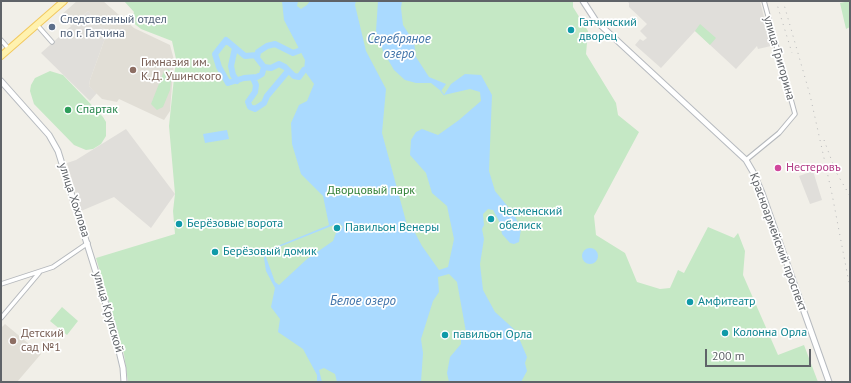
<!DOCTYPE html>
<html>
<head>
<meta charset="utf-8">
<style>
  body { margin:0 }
  #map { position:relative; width:851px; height:383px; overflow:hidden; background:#f1efe8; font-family:"PT Sans",sans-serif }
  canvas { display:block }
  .frame { position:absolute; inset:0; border:2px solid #5f6368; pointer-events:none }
  .scale { position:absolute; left:705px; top:349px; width:106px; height:18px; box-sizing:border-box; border:2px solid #5f6368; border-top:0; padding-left:5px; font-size:12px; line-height:14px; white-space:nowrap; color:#5f6368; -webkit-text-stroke:3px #fff; paint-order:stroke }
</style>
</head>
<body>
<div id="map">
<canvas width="851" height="383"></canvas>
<div class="frame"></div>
<div class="scale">200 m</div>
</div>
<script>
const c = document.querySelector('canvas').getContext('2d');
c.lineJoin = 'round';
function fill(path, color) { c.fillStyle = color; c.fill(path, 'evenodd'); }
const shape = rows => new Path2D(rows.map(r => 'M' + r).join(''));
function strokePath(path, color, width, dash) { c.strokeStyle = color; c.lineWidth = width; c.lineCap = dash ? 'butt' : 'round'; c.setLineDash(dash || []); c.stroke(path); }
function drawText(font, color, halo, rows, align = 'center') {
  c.font = font + ' "PT Sans",sans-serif'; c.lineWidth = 3.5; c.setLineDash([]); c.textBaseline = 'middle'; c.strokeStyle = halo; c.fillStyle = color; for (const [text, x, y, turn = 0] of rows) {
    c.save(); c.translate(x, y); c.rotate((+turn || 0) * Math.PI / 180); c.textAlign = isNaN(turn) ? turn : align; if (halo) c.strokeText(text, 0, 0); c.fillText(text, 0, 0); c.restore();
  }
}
fill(shape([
  [627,1,760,1,771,46,758,49,757,46,736,69,695,31,661,68,635,45,640,39,643,41,647,38,640,31,647,24,629,7,629,3],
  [88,11,102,28,108,30,90,80,89,86,97,93,90,101,41,53],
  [126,129,175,194,151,228,114,197,81,211,67,163,76,160],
  [813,171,822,200,810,204,799,176]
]), '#e0deda');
fill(shape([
  [77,1,103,1,134,28,170,45,174,60,170,111,164,120,119,99,117,102,102,99,89,86,90,80,108,30,102,28,88,11,71,26,61,15],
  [5,324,41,354,17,382,1,382,1,328]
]), '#e1ded6');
fill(shape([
  [124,1,573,1,573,7,588,31,586,54,616,103,618,115,639,132,594,216,596,235,625,253,637,282,660,289,670,288,678,270,684,273,708,227,734,238,738,233,745,251,743,275,778,355,804,345,818,382,128,382,124,354,96,258,175,234,173,211,175,194,169,126,176,59,172,41,141,29,131,21,134,12],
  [850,1,850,27,846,29,840,3],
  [700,24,716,38,710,45,695,31],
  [168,69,172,72,170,90,163,107,157,110,151,104,164,71],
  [50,71,63,75,103,117,106,122,106,136,101,144,93,149,86,150,74,145,34,104,30,91,31,85,35,78],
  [62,307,78,321,67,335,50,321]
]), '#c5e8c5');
fill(shape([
  [282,1,298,1,297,6,301,9,307,5,310,1,356,1,355,5,366,51,386,89,382,133,407,225,413,229,422,246,439,270,448,267,454,239,447,206,432,193,426,173,410,155,411,140,416,132,422,129,438,135,459,120,481,101,480,92,470,89,444,95,451,84,465,74,481,75,492,95,489,171,495,191,514,214,521,229,519,242,514,244,510,243,502,234,500,223,493,210,488,209,483,214,484,225,482,229,484,239,480,264,483,290,495,312,516,331,527,357,525,363,527,371,521,382,449,382,447,373,450,357,461,344,461,336,466,332,457,282,449,274,438,277,439,292,433,301,421,339,423,353,421,382,337,382,335,374,324,368,319,370,322,382,317,382,317,375,303,349,278,332,280,319,271,307,275,288,266,271,264,258,268,250,329,225,323,196,301,174,292,144,291,123,299,105,307,101,314,84,304,70,305,60,284,20],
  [339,223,343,227,336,233,333,241,307,259,279,285,275,282,266,257,269,251],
  [378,1,402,1,401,8,403,25,414,42,416,57,429,77,446,84,441,91,431,83,416,83,405,80,394,70,383,51,376,31],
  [227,130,229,139,205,143,203,134],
  '582 256a8 8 0 1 1 16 0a8 8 0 1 1-16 0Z'
]), '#aadaff');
strokePath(shape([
  [441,91,444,95]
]), '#aadaff', 1);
strokePath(shape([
  [235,48,231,66,233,75,237,81],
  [301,50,293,53,275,44,267,46,258,52,257,58,264,67,271,68,279,64,285,67,294,76,299,77,304,70],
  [257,55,245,56,226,40,215,54,219,67,228,83,244,78,257,77,262,74,264,67],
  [253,78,256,85,255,92,248,102,250,107,255,109,264,103,267,96,288,71]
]), '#aadaff', 6);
const street = shape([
  [37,25,52,42],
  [1,40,9,49],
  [746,160,779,133,795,114,764,1],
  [1,284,53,267,88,243],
  [1,318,39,273]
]);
const secondary = shape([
  [583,1,596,21,746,160,753,172,762,193,829,382],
  [1,81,49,135,58,151,114,330,123,368,124,382]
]);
const primary = shape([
  [1,56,64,1]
]);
strokePath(street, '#b5b8bc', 5.5);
strokePath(secondary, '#b6babf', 7);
strokePath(primary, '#f2c960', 8);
strokePath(street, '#fff', 3.5);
strokePath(secondary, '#fff', 5);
strokePath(primary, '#fff2af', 6);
strokePath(shape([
  [776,1,792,53],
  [783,1,810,95,832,194,850,288],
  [824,140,836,172,850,196]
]), '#b6b7b8', 1, [1, 5]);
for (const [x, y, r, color] of [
  [52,27,4,"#5c6f8a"],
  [571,30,4,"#0f9aa8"],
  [133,70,4,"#8d6e63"],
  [68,110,4,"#2e9e5b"],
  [778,168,4,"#d1479c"],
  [491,219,4,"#0f9aa8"],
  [179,224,4,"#0f9aa8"],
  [337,228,4,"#0f9aa8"],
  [215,252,4,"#0f9aa8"],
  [690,302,4,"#0f9aa8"],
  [725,333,4,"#0f9aa8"],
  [445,335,4,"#0f9aa8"],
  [13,341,4,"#8d6e63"]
]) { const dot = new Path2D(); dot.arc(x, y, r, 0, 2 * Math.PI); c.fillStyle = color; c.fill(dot); strokePath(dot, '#fff', 1.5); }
drawText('12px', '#4e5e75', '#fff', [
  ["Следственный отдел",60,20],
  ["по г. Гатчина",60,34]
], 'left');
drawText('12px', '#0d838f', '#fff', [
  ["Гатчинский",579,23],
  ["дворец",579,37],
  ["Чесменский",499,212],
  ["обелиск",499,226],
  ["Берёзовые ворота",187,224],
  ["Павильон Венеры",345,228],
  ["Берёзовый домик",223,252],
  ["Амфитеатр",698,302],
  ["Колонна Орла",733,333],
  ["павильон Орла",453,335]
], 'left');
drawText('12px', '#5f6368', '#fff', [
  ["улица Григорина",779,58,74],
  ["улица Хохлова",74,200,72],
  ["Красноармейский проспект",778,242,70],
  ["улица Крупской",108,312,74]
]);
drawText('12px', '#785e54', '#fff', [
  ["Гимназия им.",141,63],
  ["К.Д. Ушинского",141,77],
  ["Детский",21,334],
  ["сад №1",21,348]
], 'left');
drawText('12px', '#27864d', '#fff', [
  ["Спартак",76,110]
], 'left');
drawText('12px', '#b23c85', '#fff', [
  ["Нестеровъ",786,168]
], 'left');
drawText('12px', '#348238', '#fff', [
  ["Дворцовый парк",371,191]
]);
drawText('italic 13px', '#4174aa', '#fff', [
  ["Серебряное",399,39],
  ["озеро",399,54],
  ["Белое озеро",363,301]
]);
</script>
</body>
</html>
